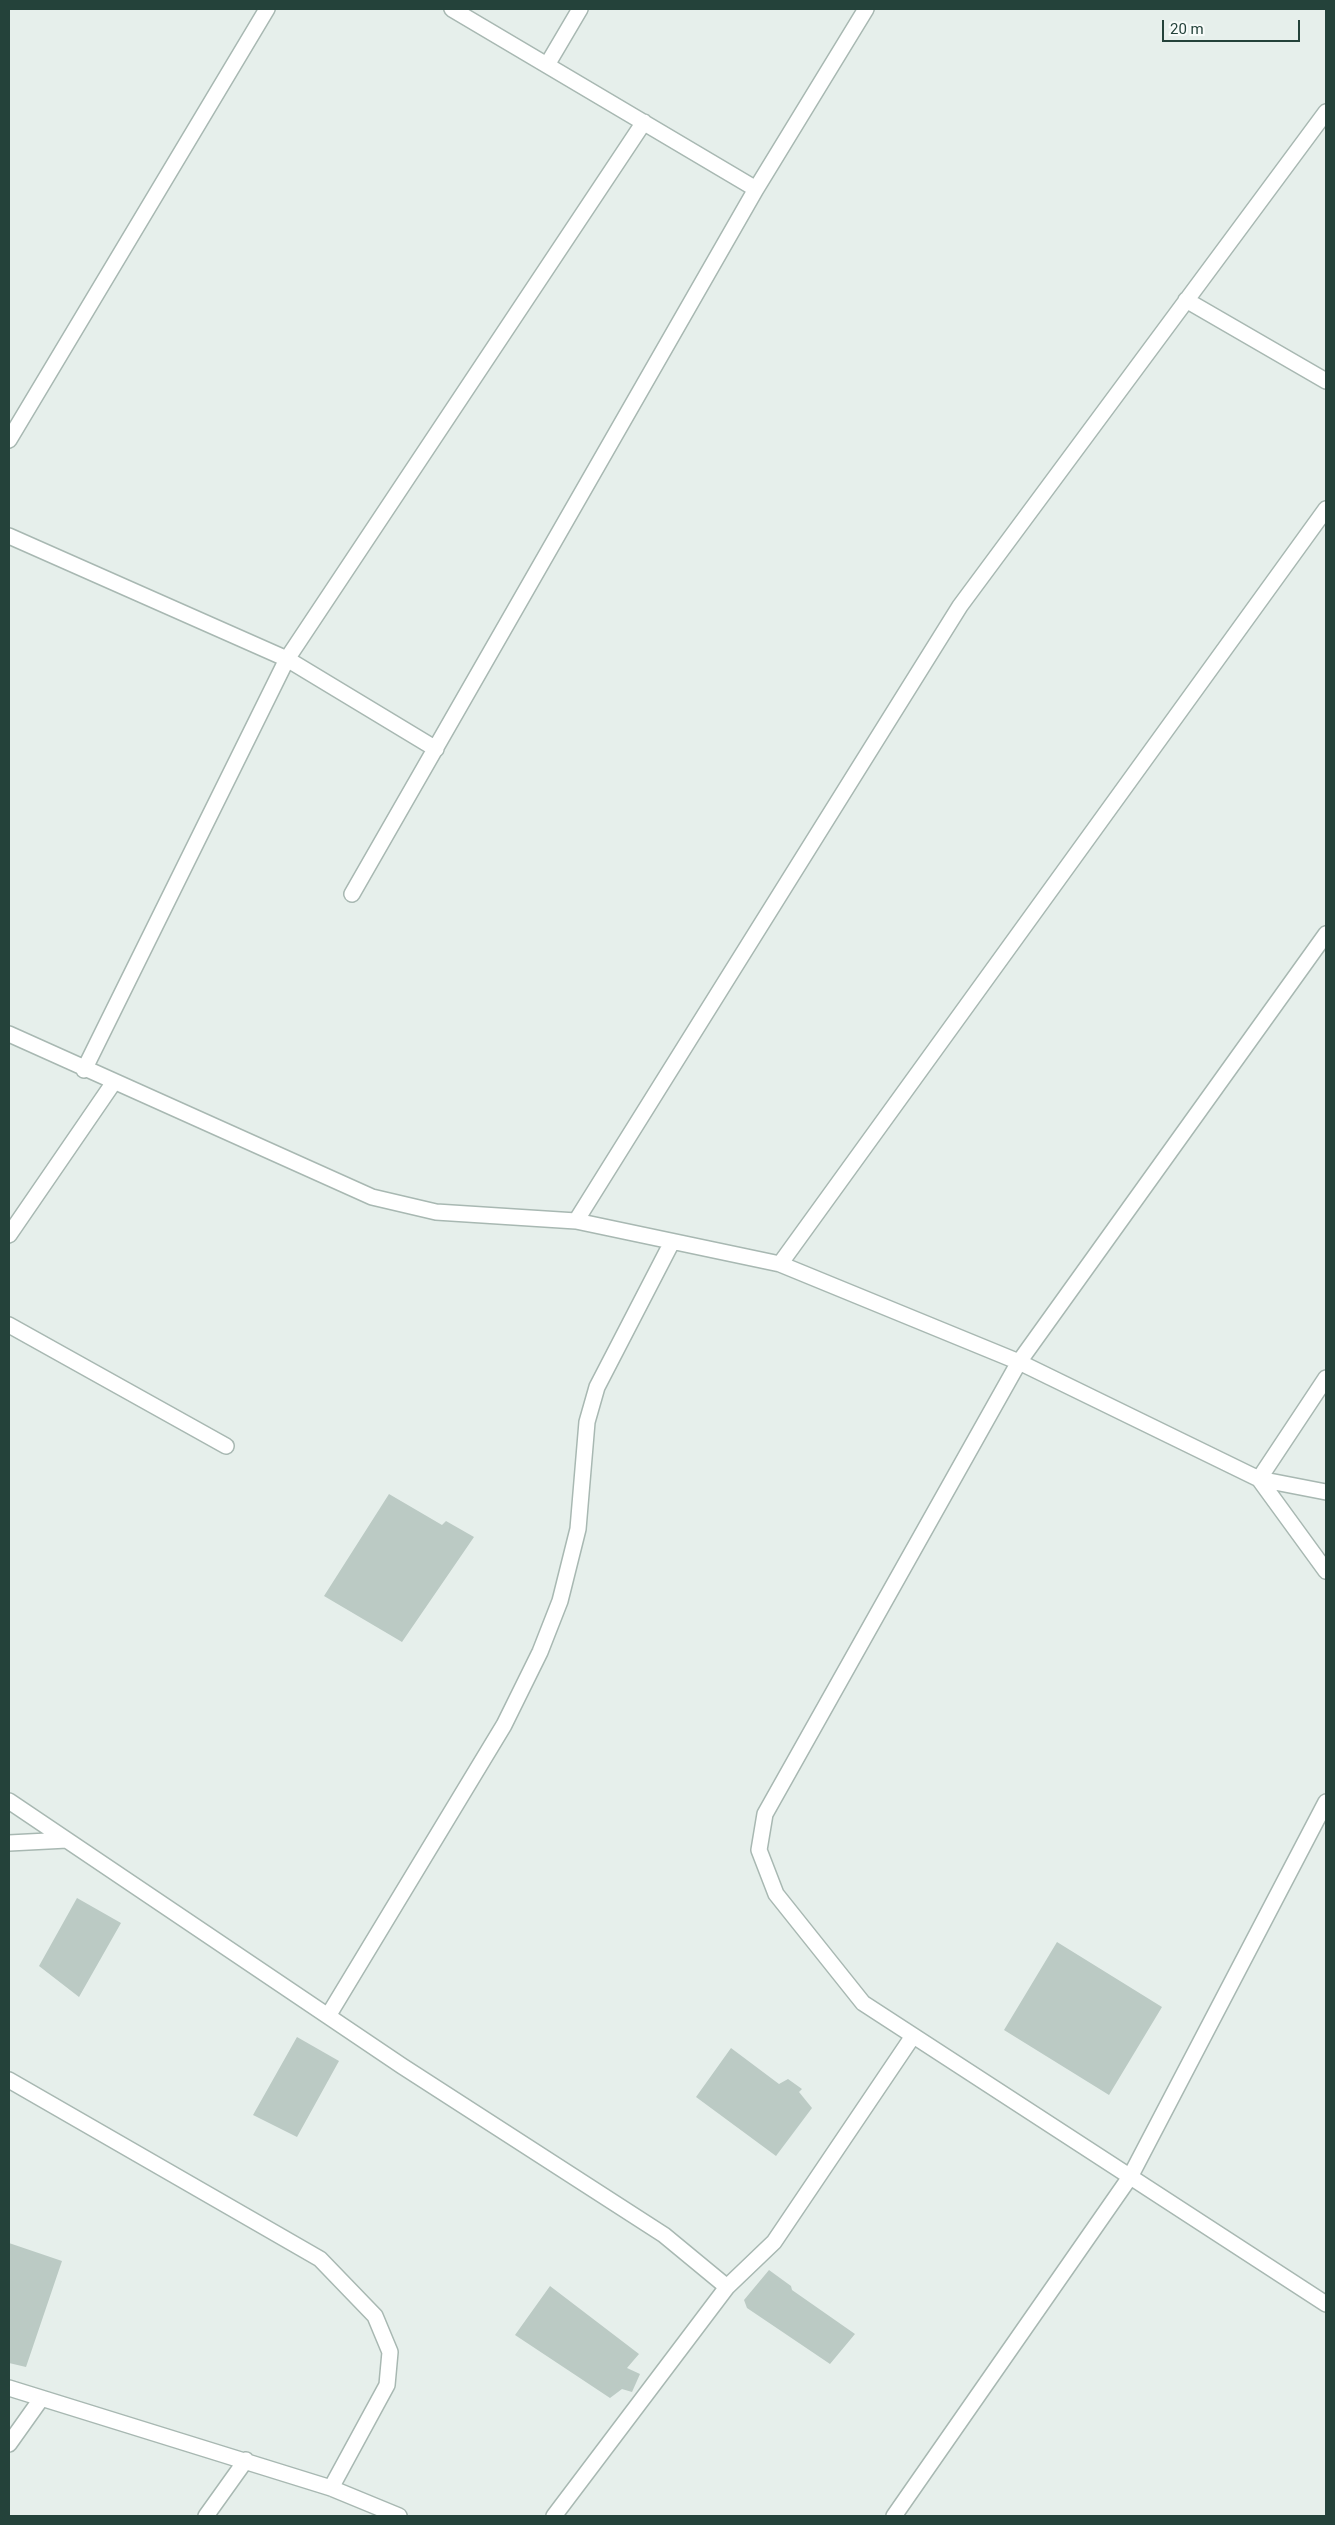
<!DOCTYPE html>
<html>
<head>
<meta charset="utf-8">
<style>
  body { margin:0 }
  #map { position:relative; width:1335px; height:2525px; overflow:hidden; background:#e6efeb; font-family:Roboto,sans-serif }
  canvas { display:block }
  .frame { position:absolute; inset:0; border:10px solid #24423a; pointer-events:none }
  .scale { position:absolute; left:1162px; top:20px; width:138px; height:22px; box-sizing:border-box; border:2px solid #24423a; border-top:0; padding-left:6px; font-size:15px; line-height:18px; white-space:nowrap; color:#24423a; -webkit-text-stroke:4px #f7fbf9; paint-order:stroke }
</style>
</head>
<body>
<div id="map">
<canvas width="1335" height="2525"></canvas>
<div class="frame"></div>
<div class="scale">20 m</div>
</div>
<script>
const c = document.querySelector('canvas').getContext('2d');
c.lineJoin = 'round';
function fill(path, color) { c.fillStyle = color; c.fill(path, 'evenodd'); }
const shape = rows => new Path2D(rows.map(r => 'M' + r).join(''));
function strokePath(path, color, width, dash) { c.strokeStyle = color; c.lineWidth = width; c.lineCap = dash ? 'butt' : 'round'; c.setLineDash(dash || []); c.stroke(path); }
fill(shape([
  [389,1494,442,1525,446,1521,474,1537,402,1642,324,1596],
  [77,1898,121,1923,79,1997,39,1966],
  [1057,1942,1162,2007,1109,2095,1004,2030],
  [297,2037,339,2061,297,2137,253,2115],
  [731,2048,779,2084,788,2079,802,2089,799,2092,812,2108,776,2156,696,2097],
  [9,2243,62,2261,26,2367,9,2363],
  [769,2270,791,2286,792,2290,855,2334,830,2364,747,2308,744,2300],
  [550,2286,639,2354,627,2368,640,2374,632,2392,622,2389,610,2398,515,2335]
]), '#bbcac4');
const minor = shape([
  [452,9,756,189],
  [547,65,580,9],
  [1186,300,1326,381],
  [9,440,267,9],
  [9,536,287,659,436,749],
  [352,894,756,189,866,9],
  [1326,934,1019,1362,765,1814,759,1850,776,1894,863,2003,1326,2304],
  [9,1034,372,1197,436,1212,576,1221,780,1264,1019,1362,1259,1479,1326,1492],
  [84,1070,287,659,644,122],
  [576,1221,960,606,1326,112],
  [9,1235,114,1082],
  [780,1264,1326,509],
  [9,1325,226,1446],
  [1326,1378,1259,1479,1326,1571],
  [9,1801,402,2066,664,2235,727,2287,554,2516],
  [9,1843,67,1840],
  [328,2016,504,1725,540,1652,560,1601,578,1529,587,1422,597,1387,672,1242],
  [9,2080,320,2259,375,2316,390,2352,387,2385,331,2488],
  [727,2287,774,2242,913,2036],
  [9,2388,331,2488,399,2516],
  [9,2444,41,2399],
  [206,2516,246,2460],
  [894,2516,1130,2177,1326,1802]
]);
strokePath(minor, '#a8b8b2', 18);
strokePath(minor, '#fff', 15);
</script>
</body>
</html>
